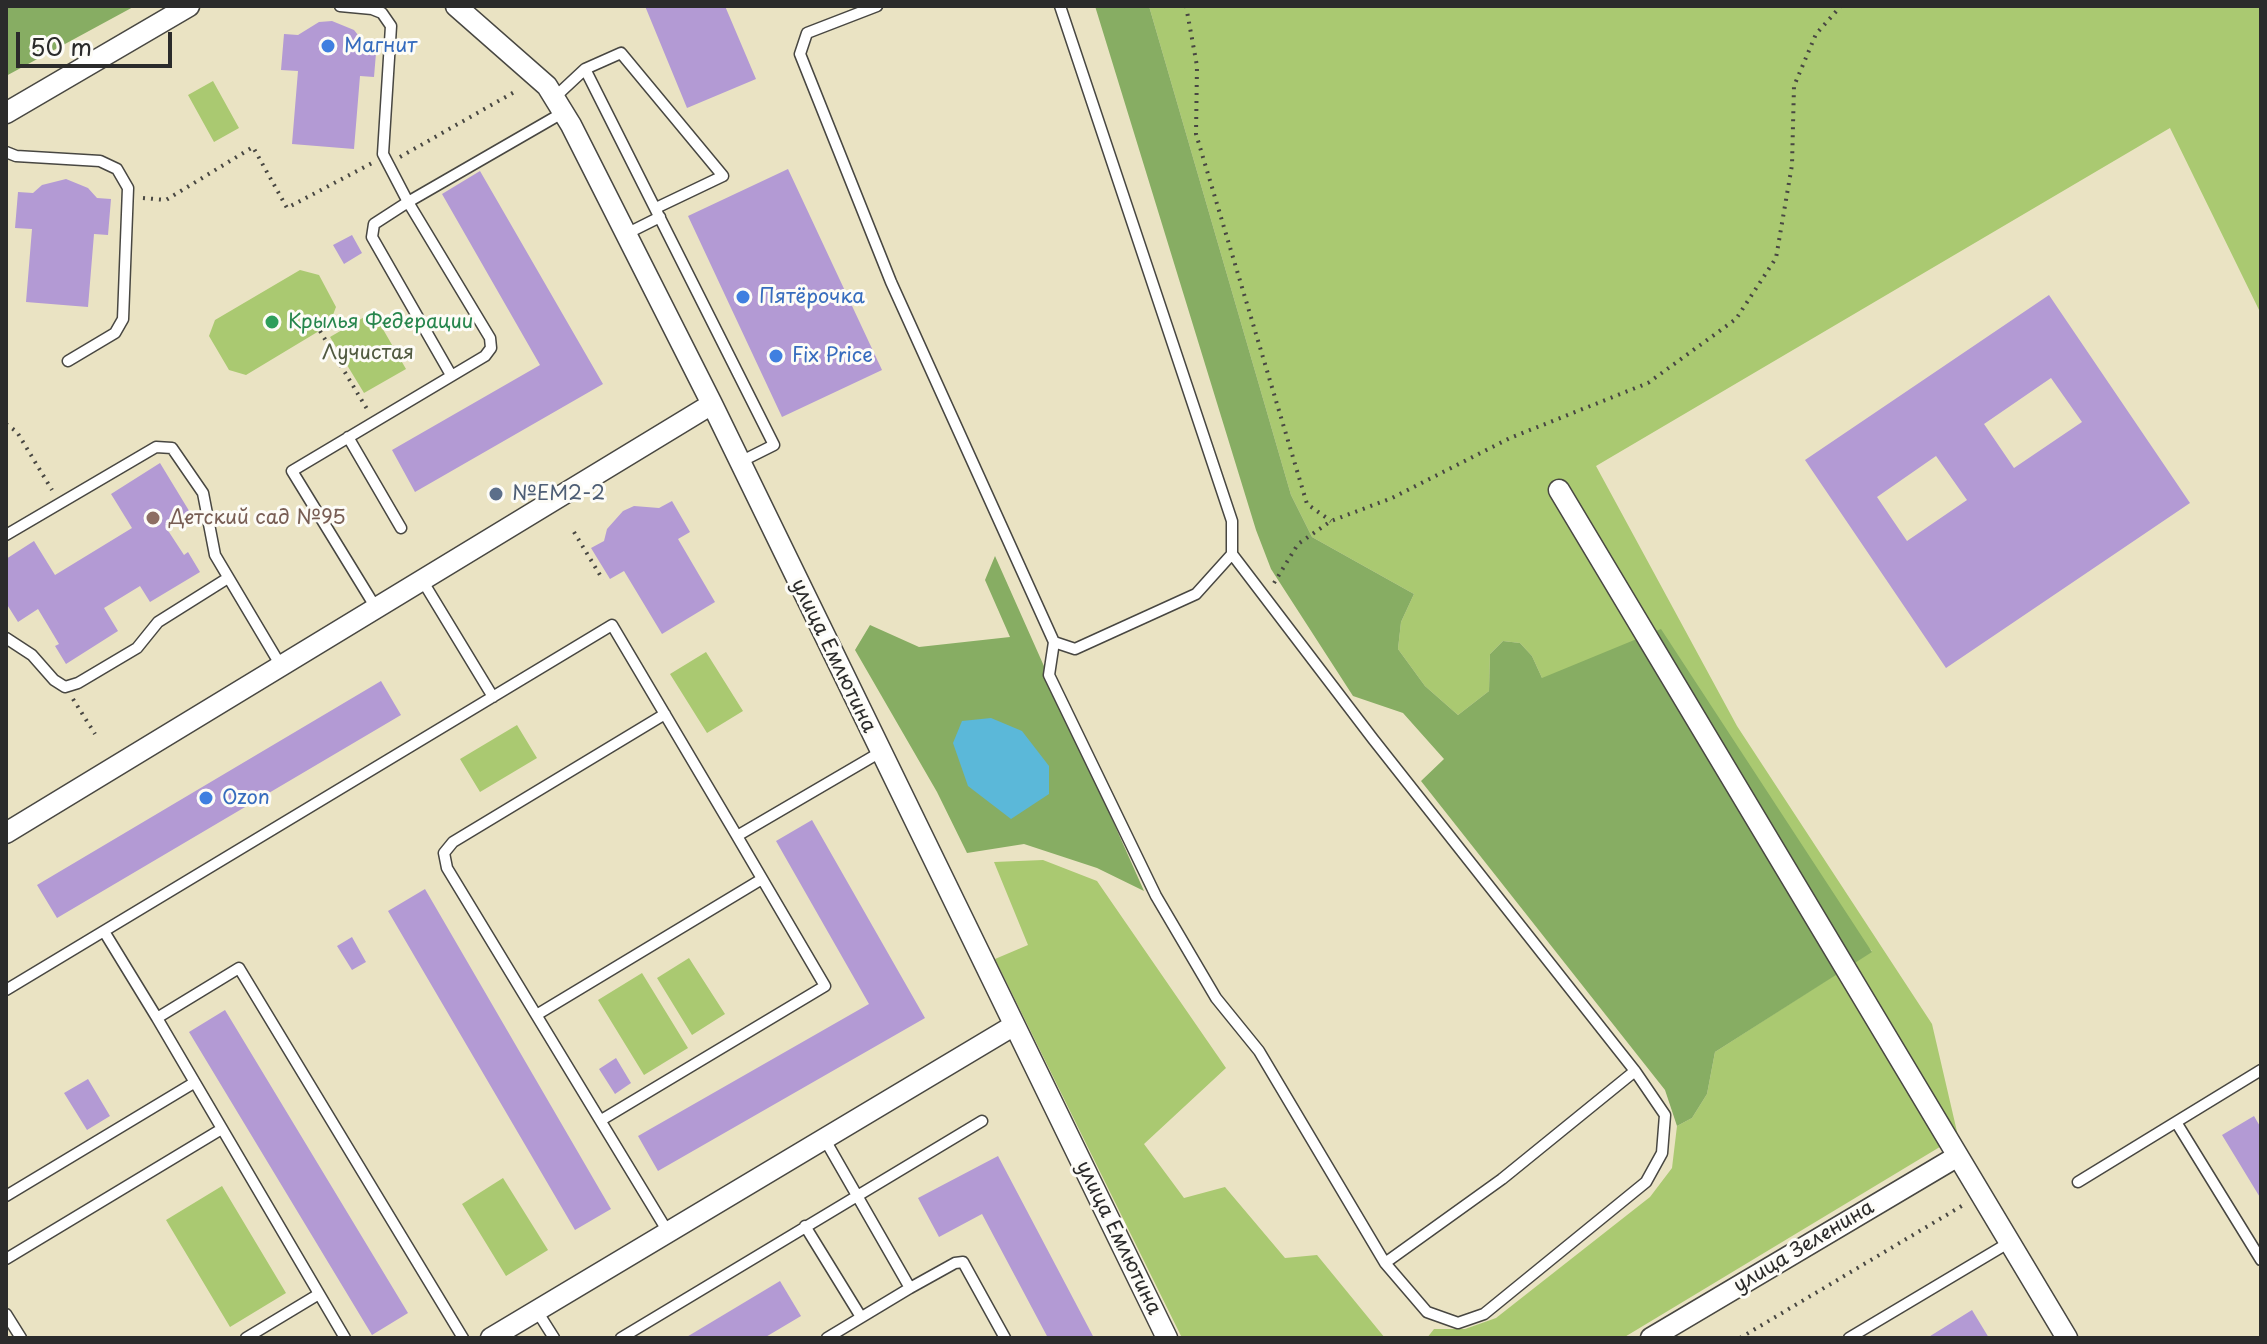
<!DOCTYPE html>
<html>
<head>
<meta charset="utf-8">
<style>
  body { margin:0 }
  #map { position:relative; width:2267px; height:1344px; overflow:hidden; background:#eae3c3; font-family:"Playpen Sans",sans-serif }
  canvas { display:block }
  .frame { position:absolute; inset:0; border:8px solid #2b2b2b; pointer-events:none }
  .scale { position:absolute; left:16px; top:32px; width:156px; height:36px; box-sizing:border-box; border:4px solid #2b2b2b; border-top:0; padding-left:10px; font-size:24px; line-height:28px; white-space:nowrap; color:#2b2b2b; -webkit-text-stroke:6px #fdfcf7; paint-order:stroke }
</style>
</head>
<body>
<div id="map">
<canvas width="2267" height="1344"></canvas>
<div class="frame"></div>
<div class="scale">50 m</div>
</div>
<script>
const c = document.querySelector('canvas').getContext('2d');
c.lineJoin = 'round';
function fill(path, color) { c.fillStyle = color; c.fill(path, 'evenodd'); }
const shape = rows => new Path2D(rows.map(r => 'M' + r).join(''));
function strokePath(path, color, width, dash) { c.strokeStyle = color; c.lineWidth = width; c.lineCap = dash ? 'butt' : 'round'; c.setLineDash(dash || []); c.stroke(path); }
function drawText(font, color, halo, rows, align = 'center') {
  c.font = font + ' "Playpen Sans",sans-serif'; c.lineWidth = 6; c.setLineDash([]); c.textBaseline = 'middle'; c.strokeStyle = halo; c.fillStyle = color; for (const [text, x, y, turn = 0] of rows) {
    c.save(); c.translate(x, y); c.rotate((+turn || 0) * Math.PI / 180); c.textAlign = isNaN(turn) ? turn : align; if (halo) c.strokeText(text, 0, 0); c.fillText(text, 0, 0); c.restore();
  }
}
fill(shape([
  [1149,6,2261,6,2261,314,2170,128,1596,466,1737,726,1932,1024,1958,1136,1623,1338,1427,1338,1434,1329,1465,1329,1496,1318,1650,1197,1672,1168,1677,1126,1692,1118,1707,1094,1715,1052,1872,951,1542,678,1532,656,1520,643,1503,641,1490,654,1489,691,1458,715,1425,686,1398,649,1401,622,1414,594,1312,537,1291,495],
  [213,81,239,128,214,142,188,95],
  [300,270,319,275,336,307,329,325,246,375,229,370,209,336,215,320],
  [373,312,406,369,364,393,330,337],
  [706,652,743,711,707,733,670,674],
  [517,725,537,758,480,792,460,759],
  [1043,860,1097,881,1226,1068,1144,1144,1184,1198,1225,1187,1285,1258,1317,1255,1385,1338,1182,1338,995,959,1028,945,994,862],
  [689,958,725,1014,692,1035,657,978],
  [642,973,688,1048,644,1075,598,1000],
  [503,1178,548,1250,506,1276,462,1204],
  [222,1186,286,1293,230,1327,166,1220]
]), '#aac971');
fill(shape([
  [6,6,135,6,6,76],
  [1095,6,1149,6,1291,495,1312,537,1414,594,1401,622,1398,649,1425,686,1458,715,1489,691,1490,654,1503,641,1520,643,1532,656,1542,678,1661,629,1872,952,1715,1052,1707,1094,1692,1118,1677,1126,1665,1090,1421,781,1444,759,1403,713,1353,696,1271,569,1256,530],
  [995,556,1144,891,1097,868,1024,844,967,853,937,792,855,650,870,625,919,647,1010,637,985,580]
]), '#87ad63');
fill(shape([
  [991,718,1022,731,1049,766,1049,794,1011,819,968,786,953,743,962,721]
]), '#5bb8d9');
fill(shape([
  [645,6,725,6,756,79,687,108],
  [332,21,354,30,362,40,377,41,374,77,360,76,354,149,292,144,298,71,281,70,284,34,298,35,319,22],
  [788,169,882,370,782,417,688,216],
  [480,171,603,384,415,492,392,450,540,365,442,194],
  [66,179,88,188,97,198,111,199,108,235,94,234,88,307,26,302,32,229,15,228,18,192,33,193,42,185],
  [352,235,362,253,344,264,333,245],
  [2049,295,2190,503,1946,668,1805,460],
  [2051,378,2082,422,2014,468,1984,424],
  [1936,456,1967,500,1907,541,1877,497],
  [160,463,191,514,167,529,184,555,188,552,200,572,150,602,140,586,104,608,118,631,66,664,55,646,59,644,38,609,18,622,6,603,6,559,34,541,55,575,132,528,111,494],
  [672,501,690,532,678,539,715,602,662,634,624,571,610,579,591,548,604,541,607,529,623,511,634,506,659,508],
  [381,681,401,715,57,918,37,885],
  [812,820,925,1018,658,1171,638,1136,869,1004,776,841],
  [425,889,611,1209,575,1230,388,911],
  [352,937,366,962,352,970,337,946],
  [225,1010,408,1313,372,1335,189,1032],
  [616,1058,631,1083,615,1094,599,1069],
  [88,1079,110,1116,87,1130,64,1093],
  [2254,1116,2261,1128,2261,1199,2222,1135],
  [998,1156,1094,1338,1048,1338,982,1214,939,1237,918,1198],
  [780,1281,801,1316,764,1338,685,1338],
  [1972,1310,1989,1338,1927,1338]
]), '#b39ad4');
const service = shape([
  [340,6,372,9,382,13,391,26,383,154,408,202,374,224,372,237,451,375],
  [877,6,807,33,800,54,891,282,1054,642,1049,675,1156,896,1216,998,1259,1051,1385,1263,1427,1312,1458,1323,1484,1314,1646,1182,1662,1153,1665,1115,1635,1071,1373,739,1232,554,1232,521,1060,6],
  [585,69,621,53,723,176,656,208],
  [554,98,585,69,774,445,740,462],
  [6,152,16,156,100,161,117,169,128,188,123,319,115,333,68,361],
  [626,234,660,217],
  [348,437,401,528],
  [6,535,156,447,172,448,203,493,215,555,281,666],
  [422,580,493,697],
  [376,608,292,471,485,356,491,348,490,338,408,202,564,112],
  [6,638,32,655,54,680,65,687,78,683,137,648,158,622,228,578],
  [1054,642,1075,649,1196,594,1232,554],
  [665,714,453,842,444,853,447,868,668,1232],
  [105,933,157,1018],
  [6,990,612,625,737,836,879,753],
  [538,1014,762,879],
  [2261,1070,2176,1122,2261,1260],
  [603,1119,825,986,737,836],
  [824,1138,910,1288,955,1263,963,1262,1005,1338],
  [2078,1182,2176,1122],
  [6,1196,192,1084],
  [805,1226,861,1317],
  [6,1259,220,1130],
  [1385,1263,1502,1179,1635,1071],
  [537,1311,554,1338],
  [6,1314,21,1338],
  [246,1338,319,1294],
  [345,1338,157,1018,239,968,463,1338],
  [621,1338,982,1121],
  [827,1338,910,1288],
  [1849,1338,2010,1242]
]);
const minor = shape([
  [456,6,547,86,571,125,712,404,1167,1338],
  [6,113,189,6],
  [1559,490,2067,1338],
  [6,833,712,404],
  [491,1338,1013,1026],
  [1651,1338,1958,1156]
]);
strokePath(service, '#484742', 13);
strokePath(minor, '#484742', 23);
strokePath(shape([
  [1186,6,1197,66,1196,134,1307,504,1331,521],
  [400,157,516,91],
  [143,198,166,200,253,147,287,208,372,163],
  [320,331,367,409],
  [6,424,17,432,52,490],
  [574,532,603,580],
  [1274,583,1298,544,1331,521,1392,498,1510,438,1648,383,1736,319,1776,258,1792,165,1794,86,1816,34,1841,6],
  [73,699,95,734],
  [1740,1338,1965,1204]
]), '#484742', 4, [2, 6]);
strokePath(service, '#fff', 10);
strokePath(minor, '#fff', 20);
for (const [x, y, r, color] of [
  [328,46,8,"#3f7fe0"],
  [743,297,8,"#3f7fe0"],
  [272,322,8,"#2e9e5b"],
  [776,356,8,"#3f7fe0"],
  [496,494,8,"#5c6f8a"],
  [153,518,8,"#8d6e63"],
  [206,798,8,"#3f7fe0"]
]) { const dot = new Path2D(); dot.arc(x, y, r, 0, 2 * Math.PI); c.fillStyle = color; c.fill(dot); strokePath(dot, '#fdfcf7', 3); }
drawText('20px', '#366cbe', '#fdfcf7', [
  ["Магнит",344,46],
  ["Пятёрочка",759,297],
  ["Fix Price",792,356],
  ["Ozon",222,798]
], 'left');
drawText('20px', '#27864d', '#fdfcf7', [
  ["Крылья Федерации",288,322]
], 'left');
drawText('20px', '#515a40', '#fdfcf7', [
  ["Лучистая",368,353]
]);
drawText('20px', '#4e5e75', '#fdfcf7', [
  ["№ЕМ2-2",512,494]
], 'left');
drawText('20px', '#785e54', '#fdfcf7', [
  ["Детский сад №95",169,518]
], 'left');
drawText('20px', '#2b2b2b', '#fdfcf7', [
  ["улица Емлютина",833,656,64],
  ["улица Емлютина",1118,1238,64],
  ["улица Зеленина",1804,1247,-31]
]);
</script>
</body>
</html>
